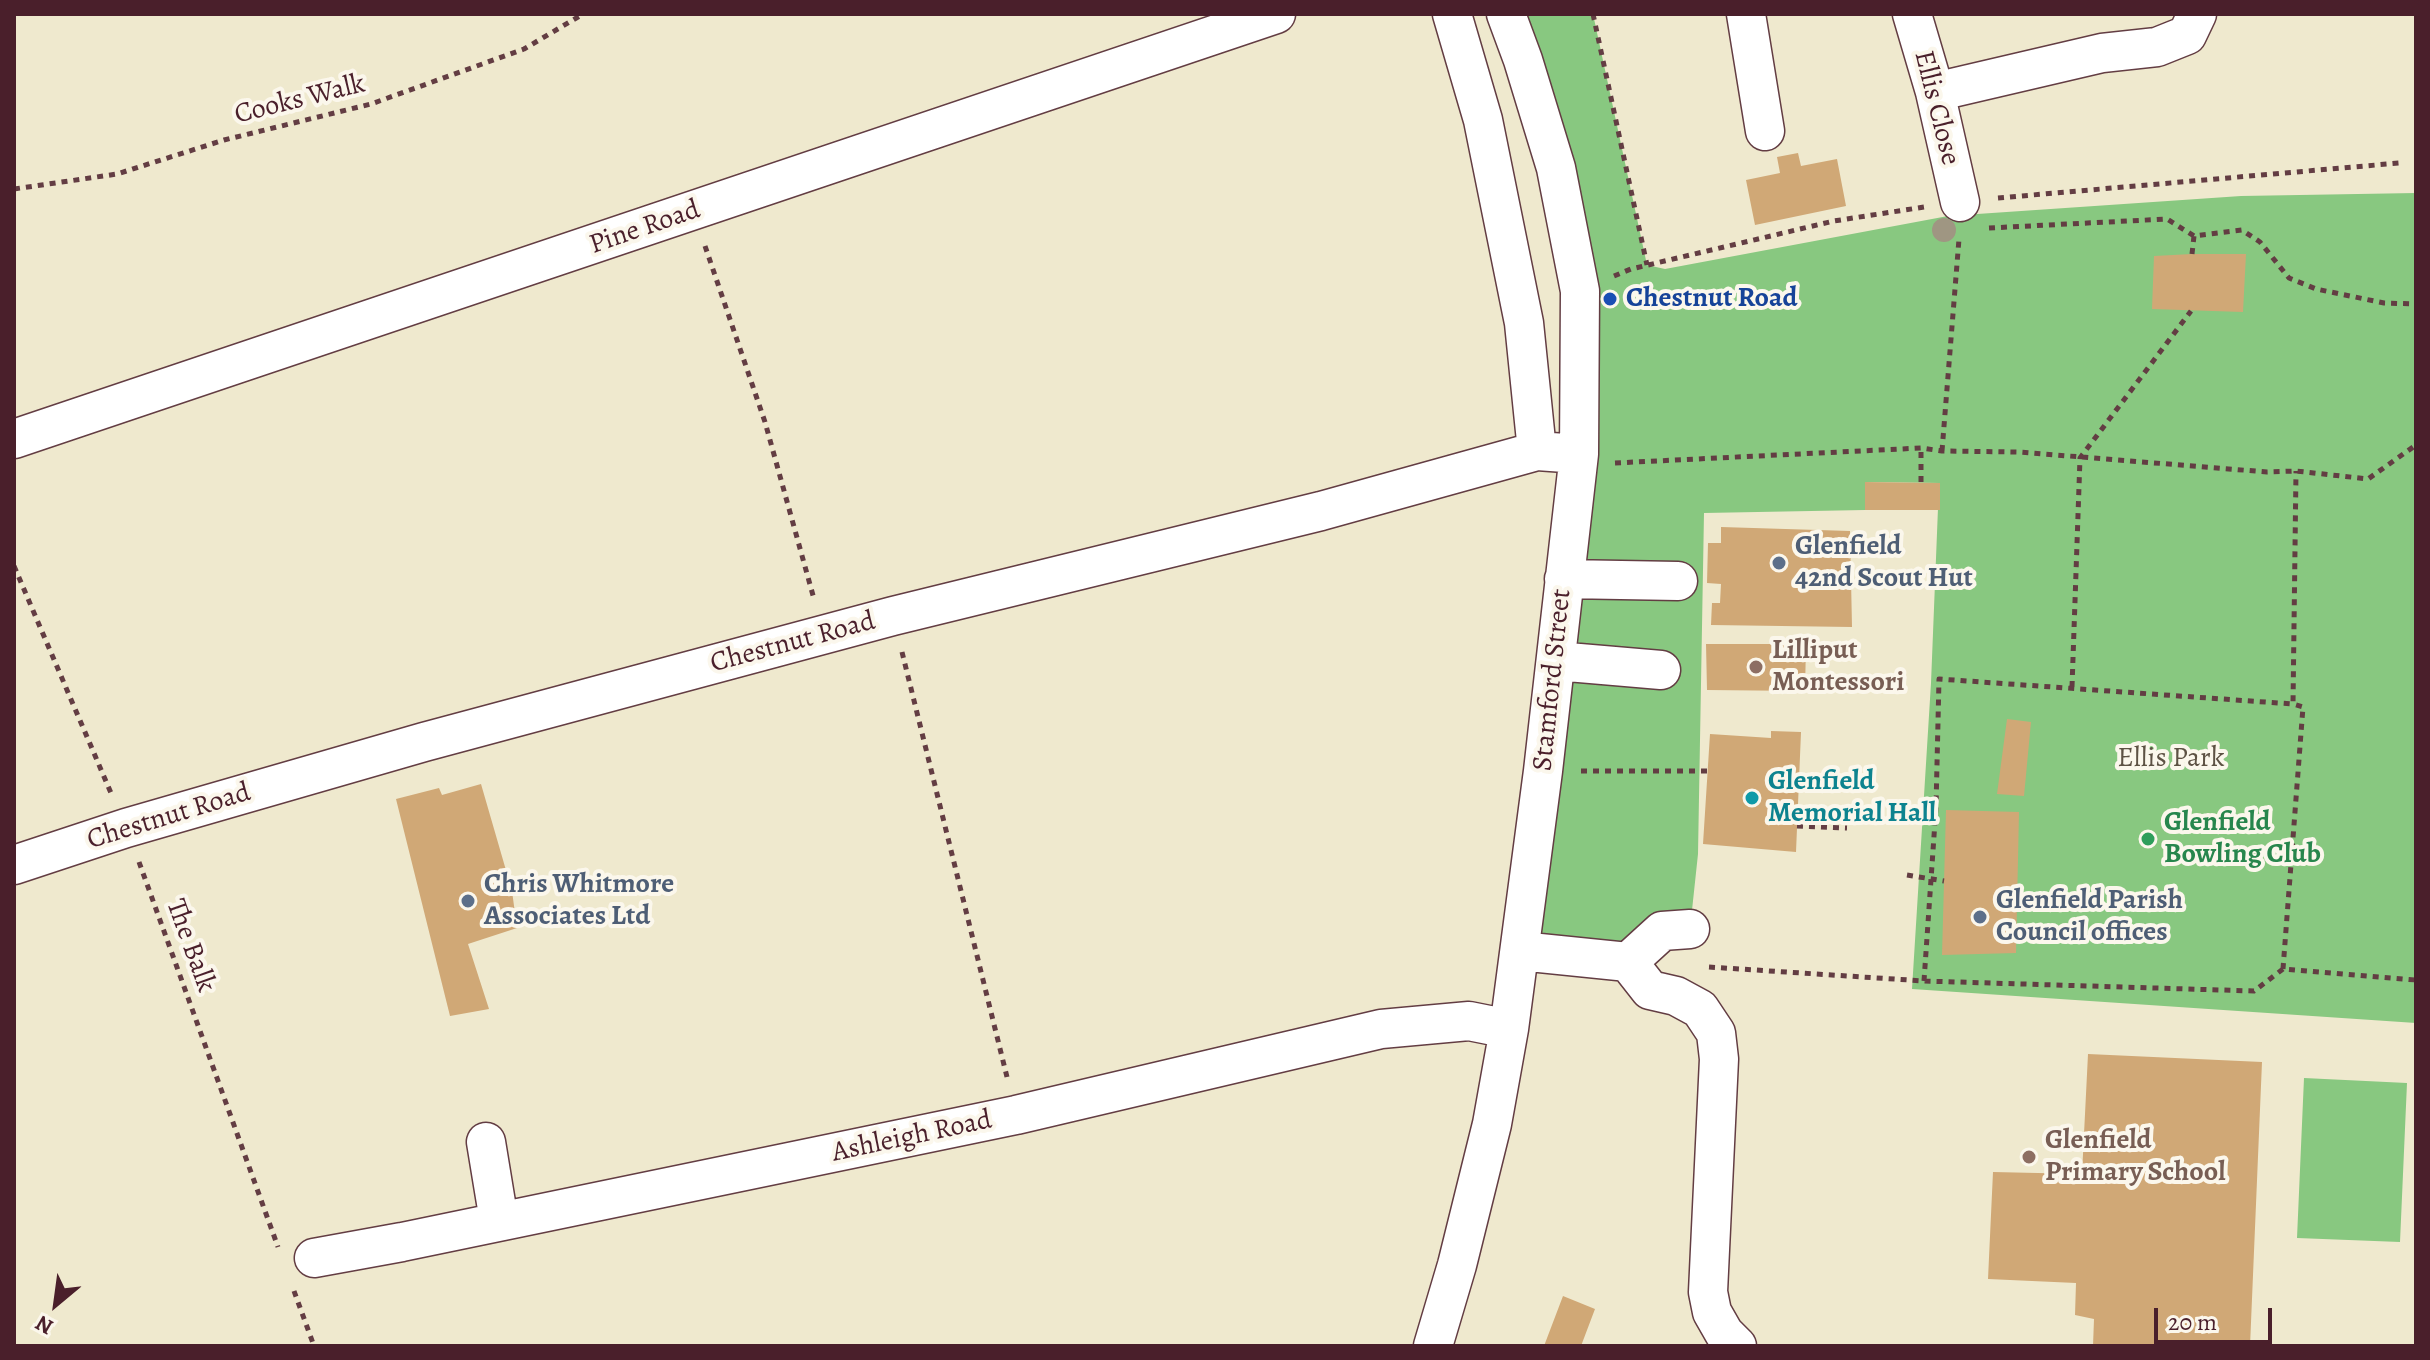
<!DOCTYPE html>
<html>
<head>
<meta charset="utf-8">
<style>
  body { margin:0 }
  #map { position:relative; width:2430px; height:1360px; overflow:hidden; background:#efe9ce; font-family:Alegreya,serif }
  canvas { display:block }
  .frame { position:absolute; inset:0; border:16px solid #4a1f2b; pointer-events:none }
  .north { position:absolute; left:16px; top:1264px; width:80px; height:80px; -webkit-text-stroke:6px #fbf7ec; paint-order:stroke; rotate:209deg; font-size:22px; font-weight:700; line-height:32px; text-align:center; color:#4a1f2b }
  .north::after { content:''; display:block; margin:auto; width:28px; height:36px; background:#4a1f2b; clip-path:polygon(50% 0,100% 100%,50% 72%,0 100%) }
  .scale { position:absolute; left:2154px; top:1308px; width:118px; height:36px; box-sizing:border-box; border:4px solid #4a1f2b; border-top:0; padding-left:10px; font-size:24px; line-height:28px; white-space:nowrap; color:#4a1f2b; -webkit-text-stroke:6px #fbf7ec; paint-order:stroke }
</style>
</head>
<body>
<div id="map">
<canvas width="2430" height="1360"></canvas>
<div class="frame"></div>
<div class="north">N</div>
<div class="scale">20 m</div>
</div>
<script>
const c = document.querySelector('canvas').getContext('2d');
c.lineJoin = 'round';
function fill(path, color) { c.fillStyle = color; c.fill(path, 'evenodd'); }
const shape = rows => new Path2D(rows.map(r => 'M' + r).join(''));
function strokePath(path, color, width, dash) { c.strokeStyle = color; c.lineWidth = width; c.lineCap = dash ? 'butt' : 'round'; c.setLineDash(dash || []); c.stroke(path); }
function drawText(font, color, halo, rows, align = 'center') {
  c.font = font + ' Alegreya,serif'; c.lineWidth = 8; c.setLineDash([]); c.textBaseline = 'middle'; c.strokeStyle = halo; c.fillStyle = color; for (const [text, x, y, turn = 0] of rows) {
    c.save(); c.translate(x, y); c.rotate((+turn || 0) * Math.PI / 180); c.textAlign = isNaN(turn) ? turn : align; if (halo) c.strokeText(text, 0, 0); c.fillText(text, 0, 0); c.restore();
  }
}
fill(shape([
  [1506,14,1593,14,1647,265,1665,269,1948,216,2241,196,2416,193,2416,1023,1912,989,1931,683,1939,483,1866,482,1865,510,1704,513,1698,854,1690,929,1628,962,1520,951,1580,291],
  [2304,1078,2407,1083,2400,1242,2297,1238]
]), '#88c880');
fill(shape([
  [1798,153,1801,166,1837,159,1846,206,1755,225,1746,180,1780,173,1777,157],
  [2192,254,2246,254,2243,312,2152,309,2154,256],
  [1865,482,1940,483,1940,510,1865,510],
  [1721,527,1850,531,1852,627,1711,625,1712,603,1720,603,1721,584,1707,583,1708,543,1721,543],
  [1706,644,1806,644,1805,691,1707,690],
  [2007,719,2031,722,2024,796,1997,794],
  [1771,731,1801,732,1796,852,1703,844,1710,734,1771,738],
  [481,784,512,891,517,928,468,944,489,1009,450,1016,396,799,439,788,442,795],
  [1946,810,2019,812,2016,953,1942,955],
  [2088,1054,2262,1062,2250,1346,2093,1346,2094,1319,2075,1315,2076,1283,1988,1279,1993,1172,2082,1174],
  [1563,1296,1595,1309,1581,1346,1544,1346]
]), '#d0a876');
const minor = shape([
  [1452,14,1483,120,1524,323,1537,451],
  [1746,14,1765,131],
  [1912,14,1935,92,1960,202],
  [1935,92,2102,53,2157,47,2187,35,2197,14],
  [14,439,1276,14],
  [1564,579,1678,581],
  [1556,661,1661,670],
  [14,865,126,828,424,742,893,616,1321,511,1537,451,1579,454],
  [1520,951,1628,962,1650,990,1676,996,1700,1009,1716,1033,1719,1059,1708,1292,1712,1312,1724,1333,1737,1346],
  [1628,962,1662,931,1690,929],
  [486,1142,499,1221],
  [314,1258,402,1242,1016,1115,1381,1029,1469,1021,1509,1029],
  [1433,1346,1457,1265,1492,1124,1509,1029,1543,771,1579,454,1580,291,1556,168,1523,60,1506,14]
]);
strokePath(minor, '#633d43', 41);
strokePath(shape([
  [1593,14,1647,265],
  [14,189,117,174,224,140,371,104,524,49,583,14],
  [1998,198,2399,163],
  [1989,228,2167,219,2194,236,2242,230,2260,242,2289,278,2316,289,2384,303,2416,304],
  [705,246,765,422,814,599],
  [2192,254,2194,236],
  [1614,276,1631,269,1834,221,1924,207],
  [1942,451,1959,239],
  [1615,463,1921,448,1942,451,2019,452,2267,472,2296,471,2368,479,2416,445],
  [1921,482,1921,448],
  [14,566,111,793],
  [902,652,1007,1077],
  [2072,687,2080,458,2191,311],
  [1581,771,1708,771],
  [1797,826,1847,828],
  [139,862,278,1247],
  [1907,875,1944,881],
  [1709,967,1924,981,2254,991,2283,969,2416,980],
  [2283,969,2303,707,2293,704],
  [1924,981,1936,807,1939,679,2293,704,2296,471],
  [294,1291,314,1346]
]), '#633d43', 5, [6, 6]);
strokePath(minor, '#fff', 38);
c.fillStyle = '#9f9682';
for (const [x, y] of [
  [1944,230]
]) { c.beginPath(); c.arc(x, y, 12, 0, 2 * Math.PI); c.fill(); }
for (const [x, y, r, color] of [
  [1610,299,8,"#1a4fb4"],
  [1779,563,8,"#5c6f8a"],
  [1756,667,8,"#8d6e63"],
  [1752,798,8,"#0f9aa8"],
  [2148,839,8,"#2e9e5b"],
  [468,901,8,"#5c6f8a"],
  [1980,917,8,"#5c6f8a"],
  [2029,1157,8,"#8d6e63"]
]) { const dot = new Path2D(); dot.arc(x, y, r, 0, 2 * Math.PI); c.fillStyle = color; c.fill(dot); strokePath(dot, '#fbf7ec', 3); }
drawText('28px', '#4a1f2b', '#fbf7ec', [
  ["Cooks Walk",300,100,-14],
  ["Ellis Close",1936,108,76],
  ["Pine Road",645,228,-19],
  ["Chestnut Road",793,643,-15],
  ["Stamford Street",1553,680,-84],
  ["Chestnut Road",169,817,-17],
  ["The Balk",190,946,70],
  ["Ashleigh Road",912,1137,-12]
]);
drawText('bold 28px', '#164399', '#fbf7ec', [
  ["Chestnut Road",1626,299]
], 'left');
drawText('bold 28px', '#4e5e75', '#fbf7ec', [
  ["Glenfield",1795,547],
  ["42nd Scout Hut",1795,579],
  ["Chris Whitmore",484,885],
  ["Associates Ltd",484,917],
  ["Glenfield Parish",1996,901],
  ["Council offices",1996,933]
], 'left');
drawText('bold 28px', '#785e54', '#fbf7ec', [
  ["Lilliput",1772,651],
  ["Montessori",1772,683],
  ["Glenfield",2045,1141],
  ["Primary School",2045,1173]
], 'left');
drawText('28px', '#5d5244', '#fbf7ec', [
  ["Ellis Park",2171,759]
]);
drawText('bold 28px', '#0d838f', '#fbf7ec', [
  ["Glenfield",1768,782],
  ["Memorial Hall",1768,814]
], 'left');
drawText('bold 28px', '#27864d', '#fbf7ec', [
  ["Glenfield",2164,823],
  ["Bowling Club",2164,855]
], 'left');
</script>
</body>
</html>
